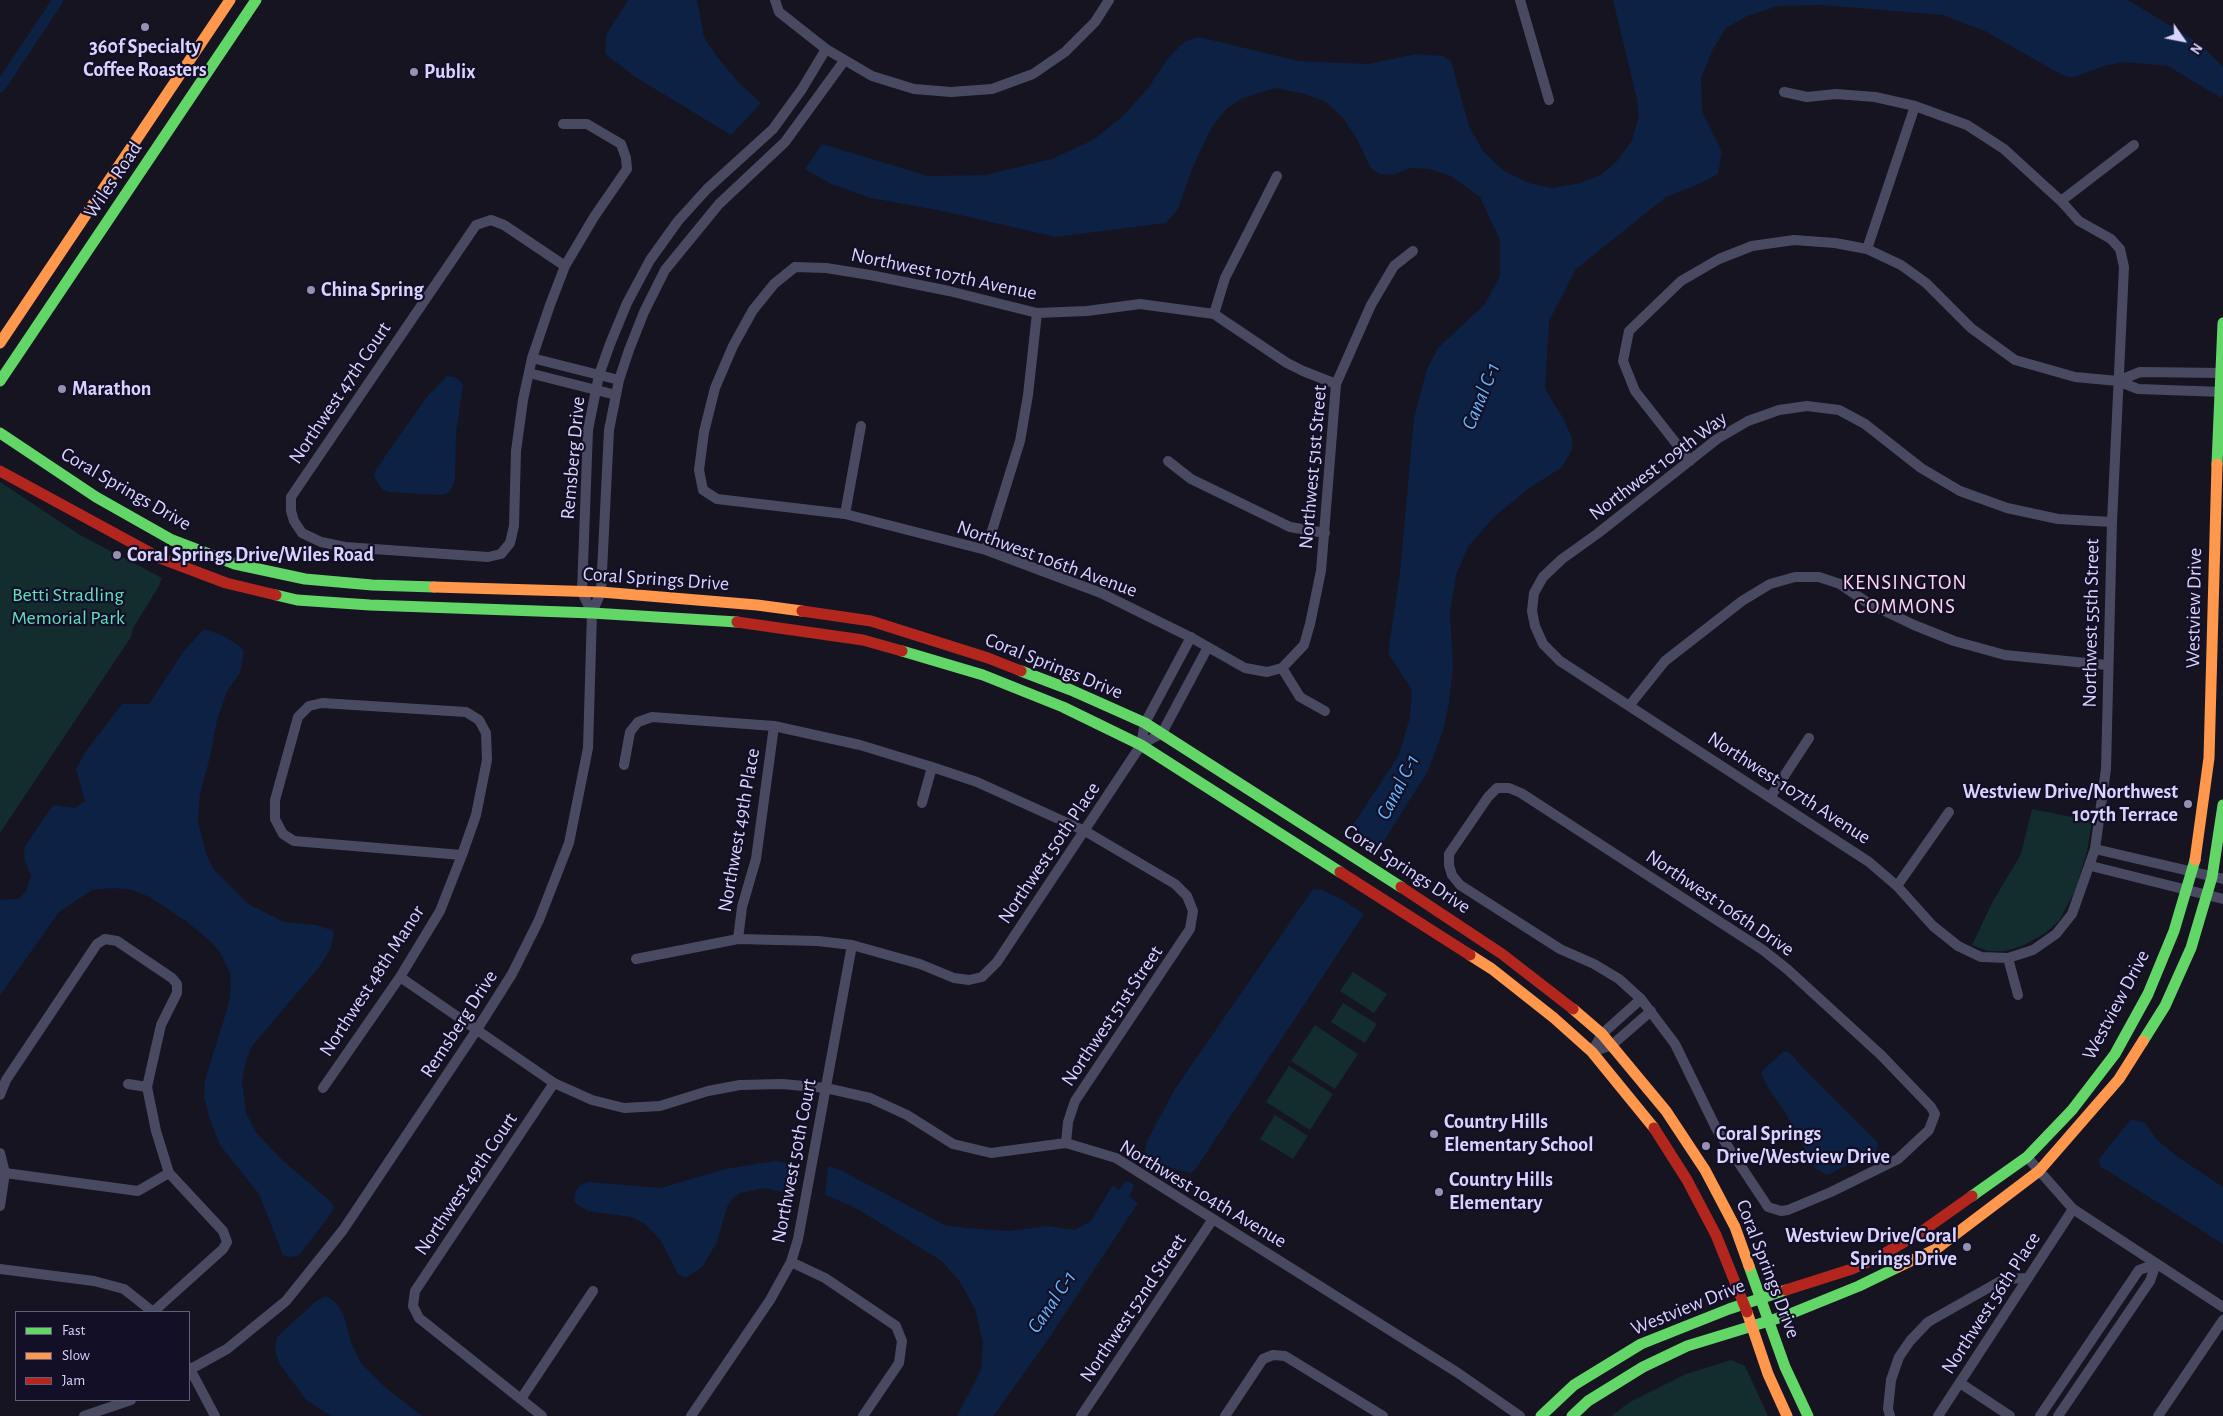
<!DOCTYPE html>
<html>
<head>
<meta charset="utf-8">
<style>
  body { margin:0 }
  #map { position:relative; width:2223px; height:1416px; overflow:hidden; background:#161421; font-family:"Alegreya Sans",sans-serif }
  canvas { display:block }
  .legend { position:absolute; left:15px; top:1311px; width:175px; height:90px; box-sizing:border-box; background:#130f26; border:1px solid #625e7d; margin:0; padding:6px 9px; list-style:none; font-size:15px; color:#d9d4ff }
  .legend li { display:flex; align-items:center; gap:10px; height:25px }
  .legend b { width:25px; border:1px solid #625e7d }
  .north { position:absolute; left:2158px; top:15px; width:50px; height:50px; -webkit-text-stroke:4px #130f26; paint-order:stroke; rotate:123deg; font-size:14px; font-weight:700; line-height:20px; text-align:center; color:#d9d4ff }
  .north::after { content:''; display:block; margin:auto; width:18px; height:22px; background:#d9d4ff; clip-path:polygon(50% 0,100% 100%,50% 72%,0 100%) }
</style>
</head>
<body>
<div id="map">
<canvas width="2223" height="1416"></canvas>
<ul class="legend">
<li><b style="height:6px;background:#63d668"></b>Fast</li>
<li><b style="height:6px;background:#ff974d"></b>Slow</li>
<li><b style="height:6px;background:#b3261e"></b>Jam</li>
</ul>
<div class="north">N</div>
</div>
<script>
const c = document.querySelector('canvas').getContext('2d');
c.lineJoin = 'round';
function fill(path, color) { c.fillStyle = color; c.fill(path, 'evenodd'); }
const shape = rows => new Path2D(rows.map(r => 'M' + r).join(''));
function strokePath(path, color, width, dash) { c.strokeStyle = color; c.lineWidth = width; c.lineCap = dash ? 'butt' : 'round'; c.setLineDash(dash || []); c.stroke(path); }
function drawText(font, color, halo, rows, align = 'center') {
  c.font = font + ' "Alegreya Sans",sans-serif'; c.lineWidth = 4.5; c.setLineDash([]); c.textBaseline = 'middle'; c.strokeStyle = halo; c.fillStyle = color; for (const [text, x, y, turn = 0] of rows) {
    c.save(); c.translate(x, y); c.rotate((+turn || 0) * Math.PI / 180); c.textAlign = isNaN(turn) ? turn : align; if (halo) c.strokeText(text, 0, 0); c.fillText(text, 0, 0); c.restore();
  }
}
fill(shape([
  [0,482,80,535,162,578,159,586,133,628,131,637,0,833],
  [2032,809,2092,821,2087,851,2075,891,2059,921,2044,934,2022,946,2005,951,1988,951,1972,945,1992,903,2021,854],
  [1353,972,1387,994,1374,1013,1340,991],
  [1343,1003,1377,1024,1365,1043,1331,1022],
  [1315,1025,1358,1054,1335,1089,1291,1061],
  [1289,1066,1333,1094,1310,1130,1266,1102],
  [1275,1115,1308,1136,1293,1159,1260,1139],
  [1731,1360,1745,1366,1768,1416,1611,1416,1630,1402,1686,1374]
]), '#132c2d');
fill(shape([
  [628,0,697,0,704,37,715,54,739,83,761,103,731,135,637,78,605,54,606,35],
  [1613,0,2128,0,2200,44,2223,67,2223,94,2221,98,2168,66,2125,62,2104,66,2072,78,2060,74,1985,31,1943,15,1821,5,1778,6,1747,16,1726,28,1713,49,1701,78,1702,112,1722,152,1718,174,1701,183,1666,197,1576,269,1549,321,1545,389,1563,418,1572,438,1572,450,1561,468,1528,489,1494,517,1468,547,1456,575,1450,613,1453,666,1449,703,1443,731,1428,771,1380,847,1358,837,1351,828,1399,755,1410,717,1412,690,1388,653,1400,573,1414,418,1427,369,1438,348,1485,304,1500,276,1500,240,1480,197,1451,176,1429,169,1410,168,1393,175,1379,174,1370,167,1358,141,1344,119,1326,102,1306,94,1275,88,1243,98,1227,108,1212,127,1194,164,1178,209,1166,223,1056,237,943,211,871,198,831,184,805,169,822,144,928,176,985,175,1052,159,1093,140,1123,116,1149,87,1168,58,1179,47,1186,41,1199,37,1298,61,1368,64,1416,54,1443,56,1451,61,1469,126,1483,151,1504,171,1529,183,1552,188,1581,183,1601,175,1617,161,1632,140,1639,116,1637,100],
  [447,376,455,377,463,384,456,433,455,478,451,490,448,493,440,495,389,492,383,490,374,477,375,471,426,398],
  [204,629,222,635,238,645,244,651,240,673,227,691,217,720,210,757,200,794,198,821,206,854,214,870,248,904,284,922,316,925,334,931,331,948,320,966,252,1046,245,1064,242,1082,246,1113,255,1131,279,1157,332,1203,334,1208,327,1219,299,1255,290,1257,283,1255,259,1194,220,1145,209,1116,204,1097,205,1080,229,1003,231,985,230,973,220,952,210,941,186,921,150,897,132,890,113,888,92,890,59,912,0,995,0,900,18,899,26,892,31,876,25,861,24,848,53,805,75,808,85,801,76,769,86,751,122,704,149,704,184,651],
  [1313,889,1322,890,1343,900,1364,914,1197,1167,1191,1173,1171,1168,1144,1156,1147,1141,1175,1089],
  [1783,1052,1788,1052,1793,1056,1799,1064,1877,1142,1878,1146,1876,1151,1827,1175,1815,1168,1785,1112,1767,1086,1761,1072],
  [2131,1119,2145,1123,2157,1140,2178,1157,2223,1187,2223,1244,2100,1166,2099,1159],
  [775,1161,794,1164,786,1193,765,1188,740,1193,733,1198,727,1207,717,1242,703,1266,686,1278,678,1274,660,1239,645,1224,631,1217,587,1211,574,1202,575,1193,580,1185,589,1182,661,1188,725,1169],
  [828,1166,842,1171,945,1225,967,1228,1009,1231,1047,1226,1075,1230,1091,1221,1113,1185,1138,1203,1043,1347,993,1416,957,1416,981,1370,983,1342,975,1309,960,1282,942,1261,854,1207,825,1195],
  [326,1296,336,1303,343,1313,351,1342,361,1363,386,1388,422,1416,331,1416,306,1400,279,1363,275,1350,277,1337,316,1301]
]), '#0d2144');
strokePath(shape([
  [0,87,58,0],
  [1116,1204,1128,1187]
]), '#0d2144', 11);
strokePath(shape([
  [775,0,779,12,826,49,872,76,914,89,951,92,992,89,1033,74,1065,52,1095,22,1109,0],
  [1520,0,1549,100],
  [1784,92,1807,97,1836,94,1875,97,1915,106,1967,125,2004,149,2061,201,2079,221,2111,239,2120,249,2124,267,2112,522,2106,769,2095,849,2072,914,2056,934,2033,950,2008,958,1981,957,1958,946,1933,926,1897,886,1869,862,1560,661,1543,644,1535,626,1532,611,1534,593,1543,577,1562,559,1597,534,1717,439,1748,421,1779,410,1807,406,1839,410,1865,424,1921,468,1960,491,2007,508,2058,519,2112,522],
  [563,124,587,124,621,144,626,158,627,169,594,217,565,266,550,305,532,358,523,400,516,451,514,526,510,543,501,554,488,557,345,547,321,542,302,533,294,521,291,511,291,497,476,225,491,220,504,225,565,266],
  [2061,201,2134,145],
  [1867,249,1915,106],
  [1214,314,1225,278,1277,176],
  [532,358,619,380],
  [529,373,616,395],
  [2118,381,2140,372,2223,373],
  [1336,384,1303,371,1287,363,1214,314,1140,304,1087,311,1037,313,949,291,870,275,826,268,795,267,774,284,753,310,733,346,715,388,704,432,699,470,703,490,717,499,845,514,986,550,1101,593,1192,638,1245,668,1267,672,1282,668,1304,645,1310,624,1321,571,1336,384,1371,305,1394,266,1413,251],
  [1168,461,1191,479,1290,527,1325,533],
  [1690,461,1635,391,1623,361,1629,331,1681,281,1719,259,1752,246,1794,240,1835,243,1867,249,1901,265,1926,283,1971,328,2015,360,2075,377,2118,381,2138,389,2223,392],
  [845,514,861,426],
  [986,550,1020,441,1028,395,1037,313],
  [592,613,582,592,588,430,599,375,610,344,627,303,650,260,678,221,707,189,773,129,802,89,826,49],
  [1282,668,1300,697,1325,711],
  [1629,706,1665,661,1742,601,1770,584,1795,577,1819,577,1840,584,1868,603,1914,625,1954,641,2005,655,2107,665],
  [1141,745,1162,733,1208,647],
  [624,765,630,732,638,722,652,717,774,726,860,745,932,767,922,803],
  [932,767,977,782,1085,831,1175,884,1187,896,1193,911,1190,929,1075,1101,1068,1122,1066,1143],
  [1497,788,1509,788,1521,793,1763,950,1787,969,1881,1055,1931,1107,1935,1114,1929,1130,1898,1159,1831,1192,1788,1210,1781,1211,1768,1207,1717,1130,1675,1044,1641,999,1619,979,1594,964,1560,949,1460,885,1452,875,1449,865,1449,854,1488,797,1497,788],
  [1771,796,1809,738],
  [2095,849,2223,879],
  [2091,866,2223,899],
  [1897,886,1949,812],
  [738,939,742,907,756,859,774,726],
  [2008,958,2018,995],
  [636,959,738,939,818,941,852,945,920,964,954,978,969,980,982,977,997,962,1141,745,1145,723,1191,637],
  [400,977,554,1083,592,1100,624,1108,660,1106,708,1091,740,1085,782,1084,826,1088,870,1098,907,1115,953,1144,991,1153,1066,1143,1116,1158,1458,1373,1520,1416],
  [1592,1052,1612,1045,1651,1011],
  [1592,1052,1602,1034,1641,999],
  [128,1084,147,1087],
  [323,1088,400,977,440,911,462,855,476,815,487,760,486,733,479,720,466,712,322,703,309,706,298,717,275,800,275,819,283,834,294,841,462,855],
  [0,1095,6,1080,97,944,105,939,117,941,172,978,177,984,177,993,161,1025,147,1087,156,1131,169,1173,223,1231,227,1242,223,1249,153,1312],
  [0,1153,5,1173,0,1206],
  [2027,1157,2073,1209,2223,1307],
  [5,1173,138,1191,169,1173],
  [791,1262,825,1278,896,1326,902,1341,899,1363,863,1416],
  [0,1269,94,1281,124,1289,153,1312],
  [189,1367,215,1416],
  [189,1370,227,1349,286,1301,343,1230,476,1031,512,974,539,920,569,843,588,748,592,613,601,592,609,430,619,380,629,350,644,312,665,270,719,204,785,142,844,61],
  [1960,1383,2010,1416],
  [521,1399,593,1291],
  [84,1416,131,1400],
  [542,1416,419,1318,413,1306,415,1291,554,1083],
  [691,1416,770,1300,791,1262,798,1239,852,945],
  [1081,1416,1213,1219],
  [1225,1416,1263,1359,1273,1355,1285,1356,1383,1416],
  [1890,1416,1888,1409,1891,1380,1899,1357,1910,1341,1928,1322,2004,1279,2028,1278],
  [1938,1416,2073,1209],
  [2040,1416,2139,1270,2156,1264],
  [2058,1416,2150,1281,2156,1264],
  [2158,1416,2223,1320]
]), '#4a4962', 10);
strokePath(shape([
  [0,381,256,0],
  [0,433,96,497,172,540,235,564,305,579,372,585,434,587],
  [2217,464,2223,323],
  [276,595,297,600,370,605,592,613,737,622],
  [902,651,983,675,1063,707,1141,745,1340,872],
  [1021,671,1071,690,1145,723,1401,887],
  [2143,1041,2165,1006,2191,948,2212,877,2223,805],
  [1972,1196,2027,1157,2072,1110,2115,1054,2148,994,2174,931,2195,860],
  [1749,1266,1785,1367,1808,1416],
  [1541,1416,1574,1385,1641,1344,1729,1309,1786,1290],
  [1572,1416,1588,1401,1643,1367,1687,1346,1785,1316,1859,1286,1898,1267]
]), '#63d668', 11);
strokePath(shape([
  [0,343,230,0],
  [434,587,601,592,757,605,802,611],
  [2195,860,2209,758,2217,464],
  [1470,955,1492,969,1554,1018,1592,1052,1654,1128],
  [1573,1009,1602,1034,1666,1111,1705,1170,1735,1227,1749,1266],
  [1898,1267,1936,1249,2039,1171,2119,1079,2143,1041],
  [1747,1312,1768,1374,1787,1416]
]), '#ff974d', 11);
strokePath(shape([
  [0,471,160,558,226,583,276,595],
  [802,611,871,621,988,658,1021,671],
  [737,622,863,640,902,651],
  [1340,872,1470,955],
  [1401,887,1502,954,1573,1009],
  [1654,1128,1687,1180,1716,1235,1747,1312],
  [1786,1290,1852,1269,1877,1258,1924,1230,1972,1196]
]), '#b3261e', 11);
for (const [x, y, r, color] of [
  [145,27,5,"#9591b1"],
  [414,72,5,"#9591b1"],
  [311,290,5,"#9591b1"],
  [62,389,5,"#9591b1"],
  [117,555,5,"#9591b1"],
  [2188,804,5,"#9591b1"],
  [1434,1134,5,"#9591b1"],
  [1706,1146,5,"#9591b1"],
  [1439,1192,5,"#9591b1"],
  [1967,1247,5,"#9591b1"]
]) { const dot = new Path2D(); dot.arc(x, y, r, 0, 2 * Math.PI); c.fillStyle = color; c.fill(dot); strokePath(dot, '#130f26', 2); }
drawText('bold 20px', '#d9d4ff', '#130f26', [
  ["360f Specialty",145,47,"center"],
  ["Coffee Roasters",145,70,"center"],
  ["Publix",424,72],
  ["China Spring",321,290],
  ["Marathon",72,389],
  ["Coral Springs Drive/Wiles Road",127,555],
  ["Westview Drive/Northwest",2178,792,"right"],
  ["107th Terrace",2178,815,"right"],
  ["Country Hills",1444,1122],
  ["Elementary School",1444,1145],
  ["Coral Springs",1716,1134],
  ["Drive/Westview Drive",1716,1157],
  ["Country Hills",1449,1180],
  ["Elementary",1449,1203],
  ["Westview Drive/Coral",1957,1236,"right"],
  ["Springs Drive",1957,1259,"right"]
], 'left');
drawText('20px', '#d9d4ff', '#130f26', [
  ["Wiles Road",113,180,-56],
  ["Northwest 107th Avenue",944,274,12],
  ["Northwest 47th Court",340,393,-56],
  ["Remsberg Drive",573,458,-85],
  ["Northwest 109th Way",1658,466,-37],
  ["Northwest 51st Street",1313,467,-85],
  ["Coral Springs Drive",126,489,30],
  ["Northwest 106th Avenue",1047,559,20],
  ["Coral Springs Drive",656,579,4],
  ["Westview Drive",2194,608,-89],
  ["Northwest 55th Street",2091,623,-89],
  ["Coral Springs Drive",1054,666,22],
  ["Northwest 107th Avenue",1789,788,33],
  ["Northwest 49th Place",739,830,-80],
  ["Northwest 50th Place",1049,853,-56],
  ["Coral Springs Drive",1407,869,33],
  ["Northwest 106th Drive",1720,903,34],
  ["Northwest 48th Manor",372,981,-57],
  ["Westview Drive",2116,1005,-62],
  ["Northwest 51st Street",1112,1016,-56],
  ["Remsberg Drive",459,1024,-57],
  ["Northwest 50th Court",794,1161,-79],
  ["Northwest 49th Court",466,1184,-56],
  ["Northwest 104th Avenue",1203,1194,31],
  ["Coral Springs Drive",1768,1269,69],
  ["Northwest 56th Place",1991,1303,-57],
  ["Westview Drive",1688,1307,-22],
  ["Northwest 52nd Street",1133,1308,-56]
]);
drawText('20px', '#5fe0c0', '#130f26', [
  ["Betti Stradling",68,595],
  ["Memorial Park",68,618]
]);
drawText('italic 21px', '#62b6ff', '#130f26', [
  ["Canal C-1",1481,396,-68],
  ["Canal C-1",1398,787,-63],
  ["Canal C-1",1052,1302,-56]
]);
c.letterSpacing = '1px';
drawText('21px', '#ffd6f0', '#130f26', [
  ["KENSINGTON",1905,583],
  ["COMMONS",1905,607]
]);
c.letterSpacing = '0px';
</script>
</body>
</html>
